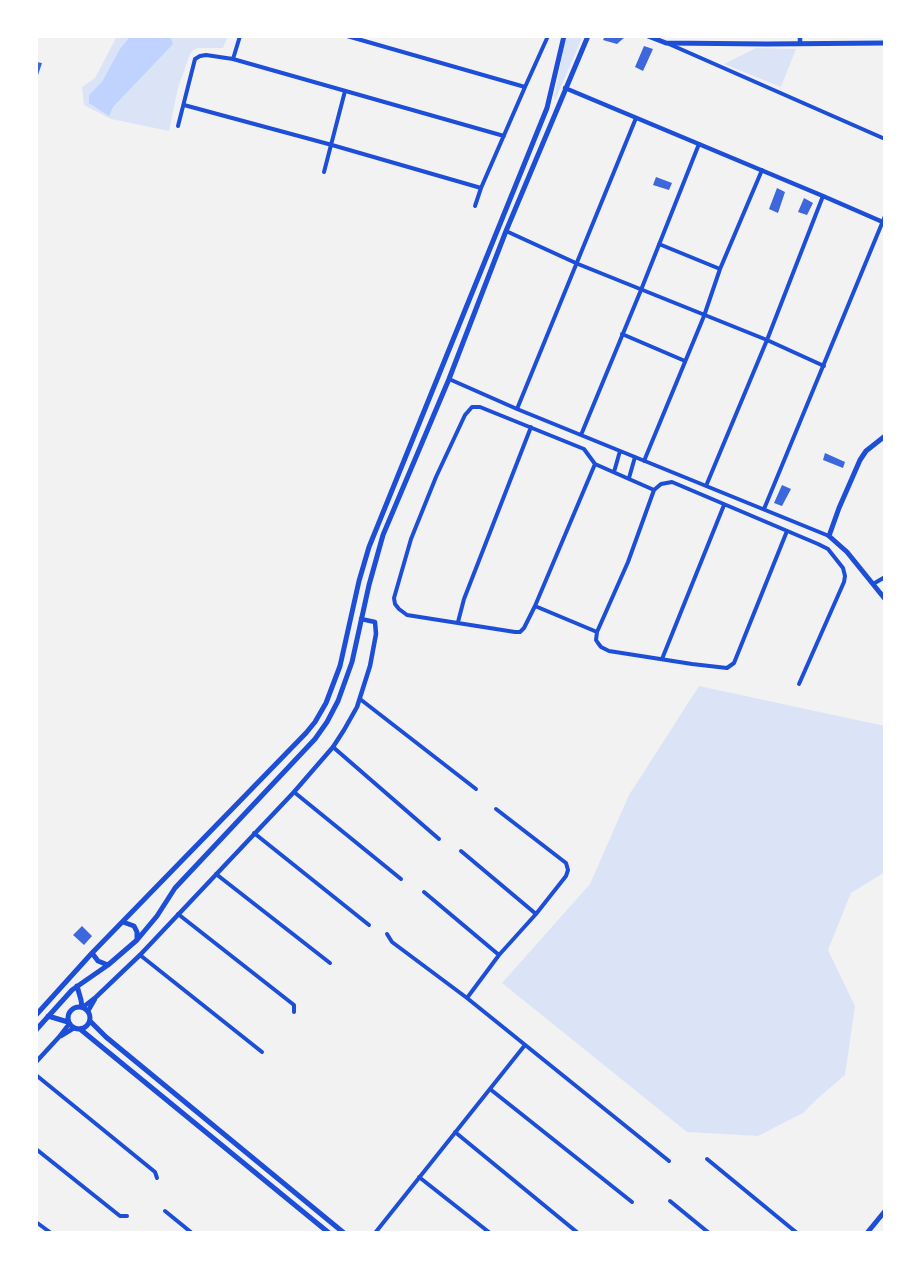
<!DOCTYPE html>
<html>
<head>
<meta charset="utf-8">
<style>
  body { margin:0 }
  #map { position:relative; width:921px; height:1269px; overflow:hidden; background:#f2f2f2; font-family:"IBM Plex Sans",sans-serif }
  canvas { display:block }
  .frame { position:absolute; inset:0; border:38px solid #fff; pointer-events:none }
</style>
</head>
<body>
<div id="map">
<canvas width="921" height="1269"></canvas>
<div class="frame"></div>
</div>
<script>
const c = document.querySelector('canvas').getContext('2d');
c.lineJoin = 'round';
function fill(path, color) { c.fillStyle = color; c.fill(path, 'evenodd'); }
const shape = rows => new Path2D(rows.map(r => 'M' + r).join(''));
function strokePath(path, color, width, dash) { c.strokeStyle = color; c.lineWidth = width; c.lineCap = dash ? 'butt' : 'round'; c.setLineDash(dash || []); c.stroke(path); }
fill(shape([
  [117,36,228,36,223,48,198,48,193,50,190,54,178,88,169,131,111,119,84,105,82,87,95,78],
  [566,36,583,36,555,100,554,98],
  [756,48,796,49,781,87,724,64],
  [699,686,885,726,885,872,851,893,828,950,855,1006,845,1075,818,1098,803,1113,758,1136,687,1132,502,983,590,884,629,795]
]), '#dbe4f7');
fill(shape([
  [136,36,170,36,173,44,113,107,109,116,89,103,89,95,102,82,120,49,129,38]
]), '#bfd3fe');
fill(shape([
  [605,36,626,36,617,44,603,40],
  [644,46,653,49,643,71,635,67],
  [36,62,42,63,36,81],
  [656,177,672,183,669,190,653,185],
  [777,188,785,192,778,213,769,209],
  [804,198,813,203,807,215,798,212],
  [825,453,845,462,843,468,823,460],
  [782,485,791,489,782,506,774,503],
  [82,926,92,936,84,945,73,935]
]), '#3d67dc');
strokePath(shape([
  [36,36,37,36],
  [347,36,525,87],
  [669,44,885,139],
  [233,59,240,36],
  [184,105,332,145,481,188],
  [178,126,195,59,200,56,206,55,233,59,504,136],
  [324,172,345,91],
  [475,206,481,188,525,87,548,36],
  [506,231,578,264,767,340,824,366],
  [659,244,720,269],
  [622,334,685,361],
  [449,379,517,409,829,536],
  [517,409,636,118],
  [581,435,641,290,699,144],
  [644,461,704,316,720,269,762,170],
  [614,472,620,451],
  [629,478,635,457],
  [706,486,767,340,823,196],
  [764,509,885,216],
  [787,531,734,663,727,668,692,664,609,651,601,647,598,643,596,640,597,632,535,606,524,628,520,632,515,632,407,615,399,609,395,604,394,598,411,539,436,477,465,415,472,407,480,407,584,449,595,464,654,490,661,484,672,482,818,544,828,549,843,568,845,576,844,582,799,684],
  [873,584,885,577],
  [535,606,595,464],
  [458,622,464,599,531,427],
  [597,632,628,562,654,490],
  [662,659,724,505],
  [360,699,476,789],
  [333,747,439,839],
  [294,792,401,879],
  [254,833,369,925],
  [461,851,536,914],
  [216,874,330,963],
  [424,892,499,955],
  [178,914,294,1005,294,1012],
  [387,934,392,942,467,998,669,1161],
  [140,955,262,1052],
  [467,998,499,955,536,914,566,876,568,870,566,863,496,809],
  [36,1075,155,1172,157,1178],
  [490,1089,632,1202],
  [455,1132,578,1233],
  [36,1149,120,1216,127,1216],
  [707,1159,797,1233],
  [419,1177,490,1233],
  [670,1201,709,1233],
  [165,1211,192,1233],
  [36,1222,51,1233],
  [375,1233,525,1045]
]), '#1d4ed8', 4);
strokePath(shape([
  [800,43,800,36],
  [565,88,823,196,885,223],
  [83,1007,96,997,140,955,294,792,333,747,344,730,357,707,370,666,376,634,375,622,361,619],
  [88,1011,95,999],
  [61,1036,74,1028],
  [36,1062,59,1037,69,1024]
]), '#1d4ed8', 4.5);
strokePath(shape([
  [648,36,666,43,767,44,885,43],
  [885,436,866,451,860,460,839,508,829,536,847,552,885,599],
  [867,1233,885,1211]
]), '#1d4ed8', 5);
strokePath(shape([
  [123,922,134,926,137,932,137,938],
  [92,953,98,961,108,965],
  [77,986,81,1000,82,1007],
  '68 1018a11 11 0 1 1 22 0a11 11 0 1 1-22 0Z',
  [36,1015,92,953,306,733,315,722,326,703,340,666,359,581,369,547,547,108,564,36],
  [48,1016,68,1022],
  [90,1021,106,1037,344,1233],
  [80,1029,329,1233],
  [36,1030,72,990,108,965,137,940,157,916,175,888,315,739,327,722,338,701,352,662,369,585,383,535,449,379,506,231,588,36]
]), '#1d4ed8', 5);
</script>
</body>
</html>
